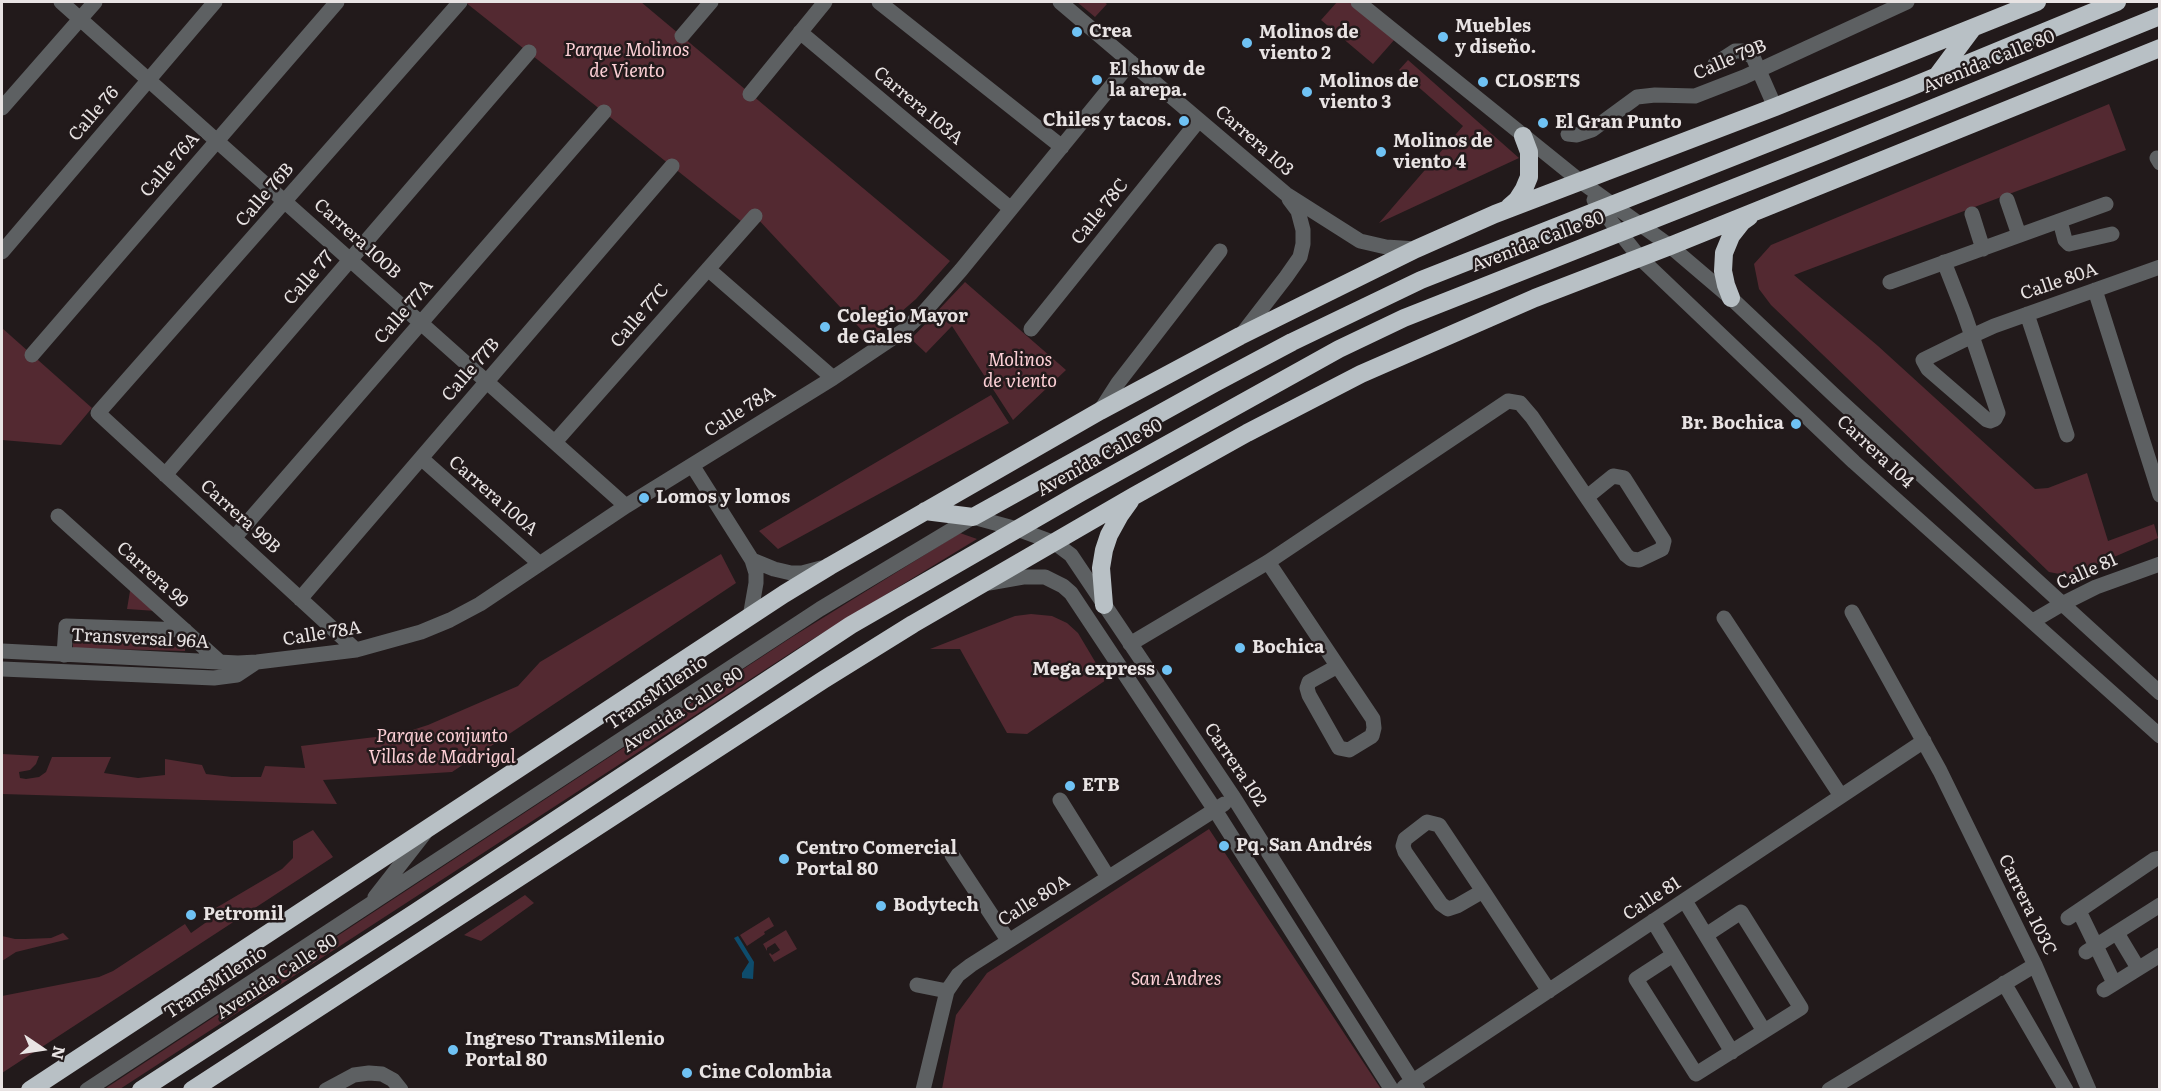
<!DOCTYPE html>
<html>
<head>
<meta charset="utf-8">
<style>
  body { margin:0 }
  #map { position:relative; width:2161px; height:1091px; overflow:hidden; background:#221a1b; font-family:Literata,serif }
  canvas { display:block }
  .frame { position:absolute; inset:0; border:3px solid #e8e3e3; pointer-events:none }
  .north { position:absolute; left:12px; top:1019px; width:60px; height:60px; -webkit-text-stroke:4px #221a1b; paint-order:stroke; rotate:103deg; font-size:16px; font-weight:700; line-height:24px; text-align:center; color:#e8e3e3 }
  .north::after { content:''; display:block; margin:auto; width:21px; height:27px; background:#e8e3e3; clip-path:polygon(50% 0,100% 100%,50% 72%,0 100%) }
</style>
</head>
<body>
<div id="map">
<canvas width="2161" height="1091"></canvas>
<div class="frame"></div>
<div class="north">N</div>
</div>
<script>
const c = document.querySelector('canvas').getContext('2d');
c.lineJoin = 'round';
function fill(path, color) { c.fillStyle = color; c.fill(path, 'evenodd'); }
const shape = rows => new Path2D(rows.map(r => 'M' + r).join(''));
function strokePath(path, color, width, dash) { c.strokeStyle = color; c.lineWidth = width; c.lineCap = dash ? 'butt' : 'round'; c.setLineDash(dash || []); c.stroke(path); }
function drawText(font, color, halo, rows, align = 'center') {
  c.font = font + ' Literata,serif'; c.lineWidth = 5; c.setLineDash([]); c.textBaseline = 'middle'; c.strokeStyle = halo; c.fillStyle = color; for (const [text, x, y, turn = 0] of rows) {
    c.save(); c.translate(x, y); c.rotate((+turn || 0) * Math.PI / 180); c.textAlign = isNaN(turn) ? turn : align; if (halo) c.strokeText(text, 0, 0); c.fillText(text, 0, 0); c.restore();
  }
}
fill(shape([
  [465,2,641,2,950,261,916,299,870,339,755,216,747,226],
  [1077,2,1104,2,1107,4,1095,17],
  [1337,2,1351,2,1395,39,1373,64,1321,20],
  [1408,60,1519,158,1379,223,1463,126,1399,70],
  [2109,104,2126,150,1794,275,1878,346,2035,489,2048,488,2087,473,2108,541,2154,524,2158,538,2070,576,2049,572,1771,305,1759,289,1754,264,1771,245],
  [965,282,1066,370,1013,420,952,326,926,353,911,339],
  [2,328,92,408,61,445,2,440],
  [991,395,1009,423,778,549,759,531],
  [960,533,977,539,803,645,120,1089,103,1090,792,637],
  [721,554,736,583,452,772,323,780,337,804,2,794,2,754,39,756,36,764,30,770,19,772,20,778,26,779,39,777,46,772,52,757,111,757,104,773,138,778,165,775,165,759,202,765,206,774,232,777,261,777,265,766,305,768,301,746,400,734,428,725,518,686,540,662],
  [131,585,156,611,127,609],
  [1031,614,1052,616,1067,623,1078,633,1106,680,1027,734,1007,733,960,649,930,649,1015,616],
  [73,641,185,644,185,651,73,648],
  [1209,829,1381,1089,942,1089,956,1015,987,973],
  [313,830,333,857,2,1073,2,996,99,977,113,971,185,924,191,933,208,921,204,915,282,869,293,858,293,841],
  [525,895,534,903,481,941,464,935],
  [769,917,774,926,764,932,765,934,747,946,740,935],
  [786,930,797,949,774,962,769,954,770,953,772,955,780,950,775,943,767,948,767,951,763,944],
  [63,933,69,939,16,952,2,961,2,936,15,939,25,939,51,938]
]), '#532931');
fill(shape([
  [738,936,754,962,753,979,742,978,742,973,749,962,734,938]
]), '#0e4c6c');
strokePath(shape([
  [61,2,626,506],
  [879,2,1062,147],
  [1060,2,1286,194,1360,241,1386,247,1416,249],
  [1358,2,1580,181,1670,246,1731,298,1837,398,2160,693],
  [800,32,1011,209],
  [682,36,711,2],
  [1715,64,1735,51,1742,51,1753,57,1775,107],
  [750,94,825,2],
  [2,108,95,2],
  [1568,134,1577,135,1592,130,1637,97,1655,95,1695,96,1744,77,1907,2],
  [2157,158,2160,163],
  [1594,200,1640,258,1854,462,2160,736],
  [2007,200,2019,235],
  [1972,214,1983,249],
  [2060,221,2065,240,2069,244,2112,234],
  [2,252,215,2],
  [1944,262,1964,313,1972,336,1998,413,1995,419,1990,421,1987,420,1928,369,1923,360,1972,336,1994,326,2160,267],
  [708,269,833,378],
  [1890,282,2106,204],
  [2095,290,2160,495],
  [2027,314,2067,435],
  [1031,329,1199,120],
  [1242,334,1286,277,1300,257,1303,244,1303,230,1298,211,1289,199],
  [32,355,337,2],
  [1100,411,1118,383,1220,251],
  [555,442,755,216],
  [421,458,540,564],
  [692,465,752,560,756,573,756,583,750,617],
  [165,475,529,52],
  [58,516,220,662],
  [234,538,604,112],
  [752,560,774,569,791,573,802,573,821,568],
  [1268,562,1373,719,1374,728,1372,736,1349,750,1339,748,1309,695,1307,688,1309,682,1336,667],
  [989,583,1023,577,1045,577,1063,586,1071,593,1215,810,1392,1090],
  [300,599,672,166],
  [1852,612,1940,771,2035,965,2089,1090],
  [1724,618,1841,796],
  [2033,621,2062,604,2096,587,2160,564],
  [1130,644,1268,562,1508,401,1520,403,1532,417,1626,555,1631,559,1639,560,1662,549,1664,541,1624,478,1613,476,1587,497],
  [356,650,98,413,460,2],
  [2,651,238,663,257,662,356,650,421,632,450,620,480,604,626,506,833,378,903,331,925,311,961,270,1131,62],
  [64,655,66,626,185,630],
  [2,669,214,678,237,675,255,663],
  [1060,800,1108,877],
  [952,855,1008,940],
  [1483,891,1457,906,1448,909,1441,904,1405,852,1403,846,1405,839,1427,822,1439,825,1483,891,1531,964,1549,991],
  [375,897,425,833],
  [1685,901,1764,1031],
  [2079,911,2114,983],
  [2068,918,2155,859,2160,858],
  [1653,921,1732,1052],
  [2117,933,2138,968],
  [2086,952,2160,905],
  [1673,955,1636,979,1696,1074,1801,1008,1741,912,1706,935],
  [2004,983,2066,1090],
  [917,985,947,991],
  [2104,990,2160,955],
  [1404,1087,1924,741],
  [87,1090,820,609,973,517,1017,529,1055,543,1071,555,1234,798,1418,1090],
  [326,1090,354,1075,369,1073,382,1074,393,1080,401,1090],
  [923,1090,947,991,958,975,971,965,1224,804],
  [1829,1090,2035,965]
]), '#5d6062', 15);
strokePath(shape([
  [1937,76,1972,29],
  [1509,207,1517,200,1524,189,1529,177,1529,152,1523,136],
  [1731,298,1726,285,1723,271,1724,253,1731,236,1742,222,1749,217],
  [925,511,973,517,1215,383,1292,342,1421,280,1908,88,2117,2],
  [1104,605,1101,568,1104,550,1109,535,1120,515,1130,501],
  [30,1090,784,594,830,566,1100,411,1240,336,1416,249,1495,214,1775,107,2037,2],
  [141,1090,416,912,851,625,1080,493,1339,349,1404,318,1822,153,2160,16],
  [192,1090,823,680,913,624,1134,496,1247,433,1361,374,1535,298,1670,246,2160,48]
]), '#b8c0c5', 18);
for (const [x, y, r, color] of [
  [1077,32,6,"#6fc2f4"],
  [1443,37,6,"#6fc2f4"],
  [1247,43,6,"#6fc2f4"],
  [1097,80,6,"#6fc2f4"],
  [1483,82,6,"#6fc2f4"],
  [1307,92,6,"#6fc2f4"],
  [1184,121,6,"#6fc2f4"],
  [1543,123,6,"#6fc2f4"],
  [1381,152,6,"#6fc2f4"],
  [825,327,6,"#6fc2f4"],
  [1796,424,6,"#6fc2f4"],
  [644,498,6,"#6fc2f4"],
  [1240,648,6,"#6fc2f4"],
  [1167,670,6,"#6fc2f4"],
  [1070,786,6,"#6fc2f4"],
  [1224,846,6,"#6fc2f4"],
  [784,859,6,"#6fc2f4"],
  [881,906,6,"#6fc2f4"],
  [191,915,6,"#6fc2f4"],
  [453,1050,6,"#6fc2f4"],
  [687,1073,6,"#6fc2f4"]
]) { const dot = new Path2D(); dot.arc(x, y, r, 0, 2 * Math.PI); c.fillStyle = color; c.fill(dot); strokePath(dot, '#221a1b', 2); }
drawText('bold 18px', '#e8e3e3', '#221a1b', [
  ["Muebles",1455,27],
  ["y diseño.",1455,48],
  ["Crea",1089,32],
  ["Molinos de",1259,33],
  ["viento 2",1259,54],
  ["El show de",1109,70],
  ["la arepa.",1109,91],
  ["Molinos de",1319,82],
  ["viento 3",1319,103],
  ["CLOSETS",1495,82],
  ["Chiles y tacos.",1172,121,"right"],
  ["El Gran Punto",1555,123],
  ["Molinos de",1393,142],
  ["viento 4",1393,163],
  ["Colegio Mayor",837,317],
  ["de Gales",837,338],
  ["Br. Bochica",1784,424,"right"],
  ["Lomos y lomos",656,498],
  ["Bochica",1252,648],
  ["Mega express",1155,670,"right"],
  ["ETB",1082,786],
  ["Pq. San Andrés",1236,846],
  ["Centro Comercial",796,849],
  ["Portal 80",796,870],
  ["Bodytech",893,906],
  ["Petromil",203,915],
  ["Ingreso TransMilenio",465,1040],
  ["Portal 80",465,1061],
  ["Cine Colombia",699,1073]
], 'left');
drawText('italic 18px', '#fccfd5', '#221a1b', [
  ["Parque Molinos",627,51],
  ["de Viento",627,72],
  ["Molinos",1020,361],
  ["de viento",1020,382],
  ["Parque conjunto",442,737],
  ["Villas de Madrigal",442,758],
  ["San Andres",1176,980]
]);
drawText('18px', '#e8e3e3', '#221a1b', [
  ["Calle 79B",1730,60,-23],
  ["Avenida Calle 80",1989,62,-22],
  ["Carrera 103A",918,106,40],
  ["Calle 76",94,114,-49],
  ["Carrera 103",1254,141,41],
  ["Calle 76A",170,165,-49],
  ["Calle 76B",265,195,-49],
  ["Calle 78C",1100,212,-51],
  ["Carrera 100B",357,239,42],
  ["Avenida Calle 80",1538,242,-21],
  ["Calle 77",309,278,-49],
  ["Calle 80A",2059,282,-19],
  ["Calle 77A",404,312,-49],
  ["Calle 77C",640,316,-49],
  ["Calle 77B",471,370,-49],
  ["Calle 78A",740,412,-32],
  ["Carrera 104",1875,452,43],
  ["Avenida Calle 80",1100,458,-29],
  ["Carrera 100A",493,496,41],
  ["Carrera 99B",240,517,42],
  ["Calle 81",2087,572,-24],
  ["Carrera 99",152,575,42],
  ["Calle 78A",322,634,-9],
  ["Transversal 96A",140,639,3],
  ["TransMilenio",657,693,-34],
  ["Avenida Calle 80",683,710,-33],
  ["Carrera 102",1235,765,56],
  ["Calle 81",1652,899,-33],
  ["Calle 80A",1034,901,-32],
  ["Carrera 103C",2027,905,64],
  ["Avenida Calle 80",277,977,-33],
  ["TransMilenio",216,983,-33]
]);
</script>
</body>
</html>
